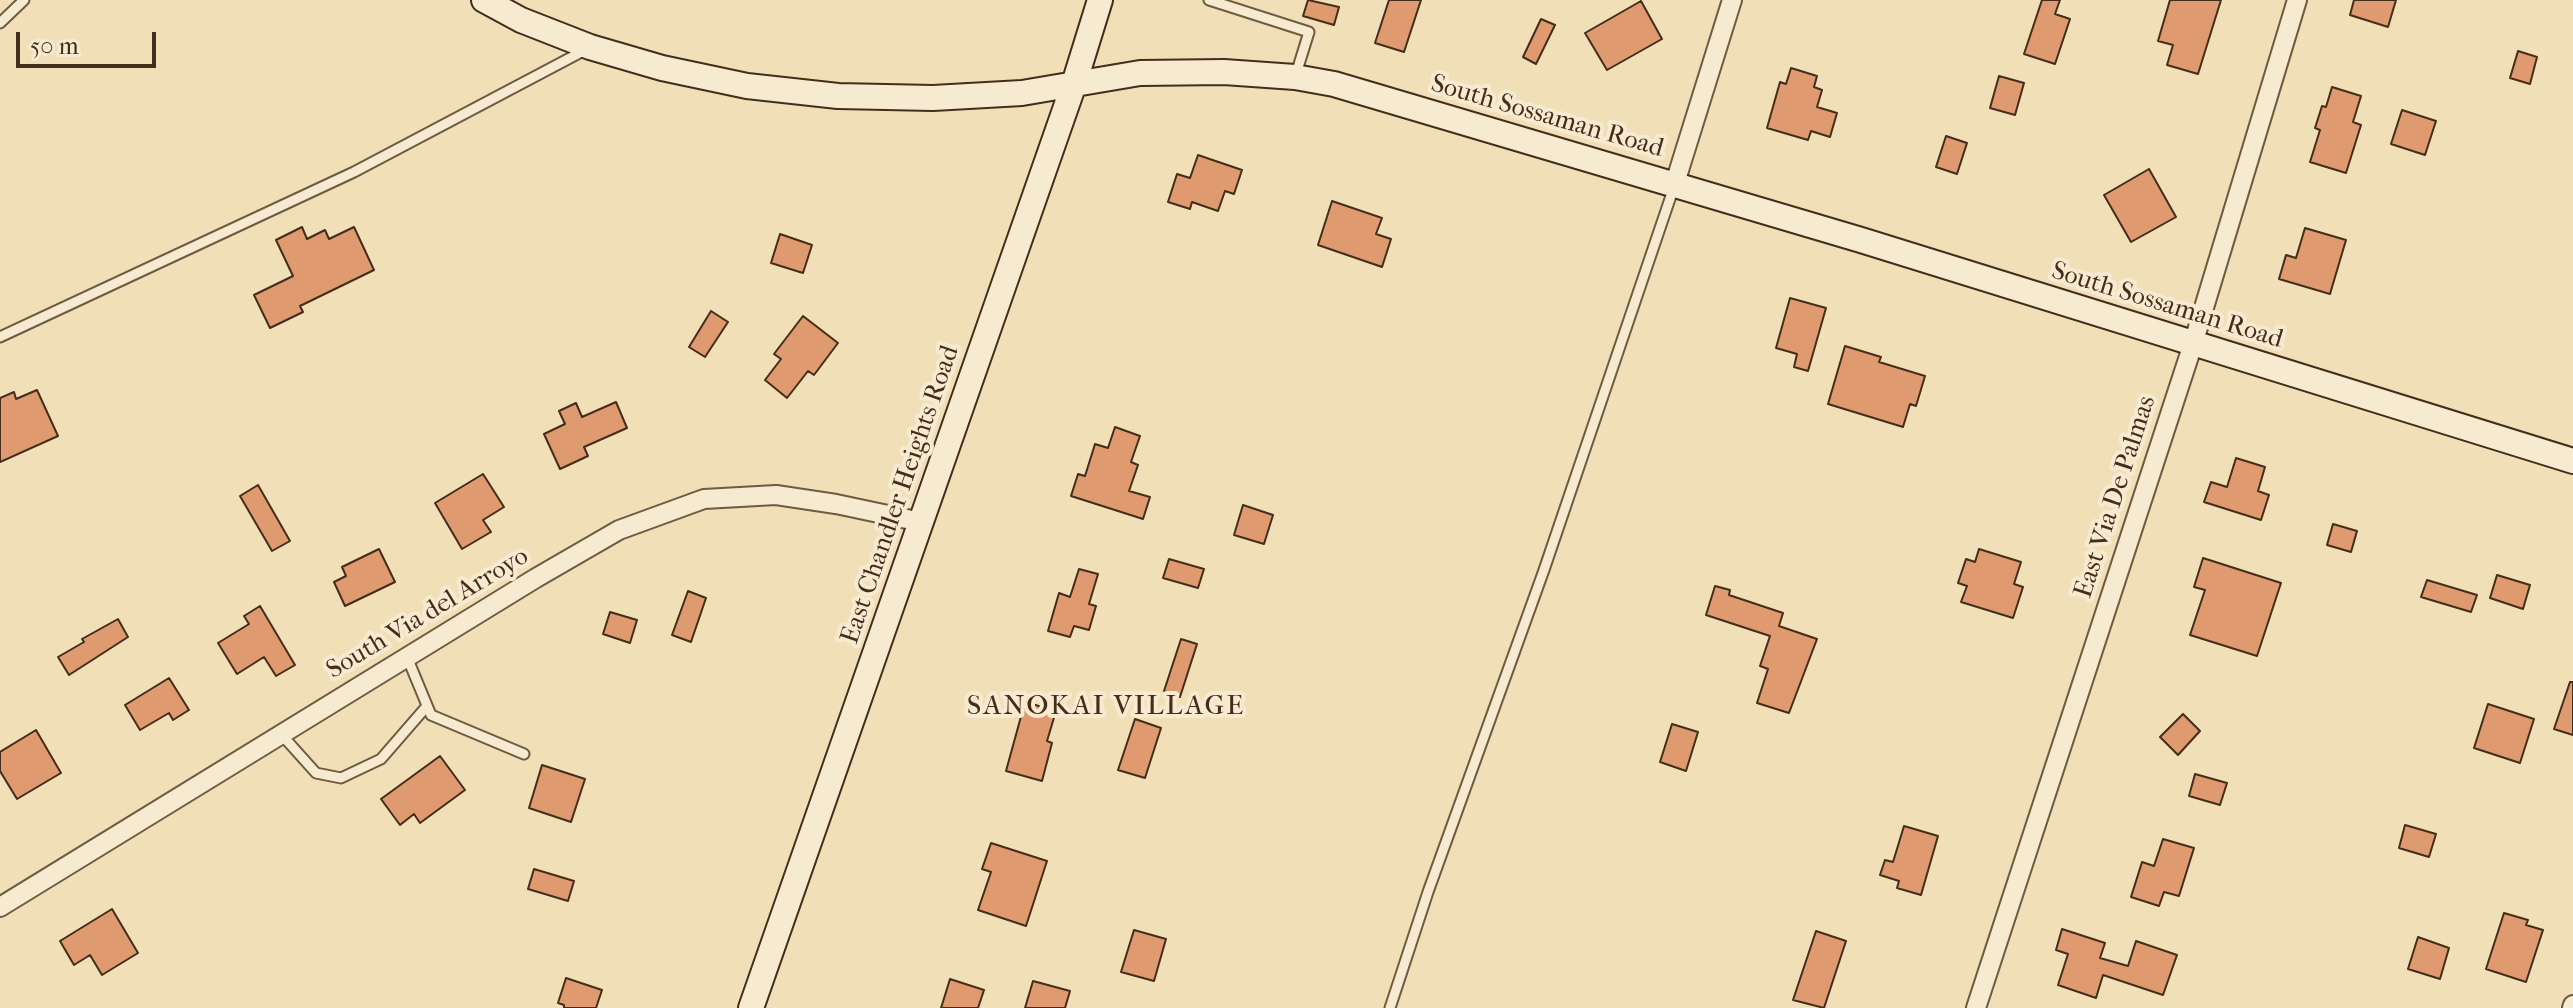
<!DOCTYPE html>
<html>
<head>
<meta charset="utf-8">
<style>
  body { margin:0 }
  #map { position:relative; width:2573px; height:1008px; overflow:hidden; background:#f1dfb7; font-family:"IM FELL French Canon",serif }
  canvas { display:block }
  .scale { position:absolute; left:16px; top:32px; width:140px; height:36px; box-sizing:border-box; border:4px solid #442d1b; border-top:0; padding-left:10px; font-size:24px; line-height:28px; white-space:nowrap; color:#442d1b; -webkit-text-stroke:6px #f6ead0; paint-order:stroke }
</style>
</head>
<body>
<div id="map">
<canvas width="2573" height="1008"></canvas>
<div class="scale">50 m</div>
</div>
<script>
const c = document.querySelector('canvas').getContext('2d');
c.lineJoin = 'round';
function fill(path, color) { c.fillStyle = color; c.fill(path, 'evenodd'); }
const shape = rows => new Path2D(rows.map(r => 'M' + r).join(''));
function strokePath(path, color, width, dash) { c.strokeStyle = color; c.lineWidth = width; c.lineCap = dash ? 'butt' : 'round'; c.setLineDash(dash || []); c.stroke(path); }
function drawText(font, color, halo, rows, align = 'center') {
  c.font = font + ' "IM FELL French Canon",serif'; c.lineWidth = 8; c.setLineDash([]); c.textBaseline = 'middle'; c.strokeStyle = halo; c.fillStyle = color; for (const [text, x, y, turn = 0] of rows) {
    c.save(); c.translate(x, y); c.rotate((+turn || 0) * Math.PI / 180); c.textAlign = isNaN(turn) ? turn : align; if (halo) c.strokeText(text, 0, 0); c.fillText(text, 0, 0); c.restore();
  }
}
const building = shape([
  [1308,0,1339,7,1334,25,1303,16,1308,0],
  [1389,0,1421,0,1404,52,1375,43,1389,0],
  [2042,0,2060,0,2055,14,2070,19,2055,64,2024,54,2042,0],
  [2170,0,2221,0,2198,74,2167,65,2173,45,2158,41,2170,0],
  [2354,0,2396,0,2388,27,2350,15,2354,0],
  [1641,1,1662,39,1607,70,1585,33,1641,1],
  [1541,19,1555,25,1536,64,1523,57,1541,19],
  [2518,51,2537,57,2530,84,2510,78,2518,51],
  [1791,68,1817,76,1814,87,1822,90,1817,107,1837,113,1830,137,1811,131,1808,140,1767,128,1780,82,1786,84,1791,68],
  [1999,76,2024,83,2015,115,1990,108,1999,76],
  [2332,87,2361,96,2353,122,2361,125,2346,173,2310,162,2320,130,2315,128,2322,106,2326,107,2332,87],
  [2402,110,2436,121,2425,155,2391,144,2402,110],
  [1946,136,1967,143,1957,174,1936,167,1946,136],
  [1198,155,1242,170,1234,194,1225,191,1218,211,1192,202,1190,209,1168,202,1177,174,1190,178,1198,155],
  [2149,169,2176,217,2131,242,2104,195,2149,169],
  [1332,201,1382,218,1376,234,1391,239,1382,267,1318,245,1332,201],
  [302,227,307,239,325,230,329,239,354,227,374,270,300,306,303,312,270,328,254,295,293,276,276,240,302,227],
  [2305,228,2346,240,2330,294,2279,279,2286,255,2296,258,2305,228],
  [780,234,812,245,803,273,771,263,780,234],
  [1790,298,1826,308,1808,371,1794,367,1797,354,1776,348,1790,298],
  [711,311,728,322,705,357,689,347,711,311],
  [803,316,838,343,814,375,808,371,787,398,765,380,781,359,774,354,803,316],
  [1845,346,1881,357,1879,362,1925,376,1916,406,1910,404,1903,427,1828,404,1845,346],
  [37,390,58,436,0,462,0,398,14,392,16,399,37,390],
  [616,402,627,428,584,447,588,456,560,469,544,434,565,424,559,411,576,403,582,417,616,402],
  [1115,427,1140,436,1131,462,1138,465,1129,491,1150,497,1143,519,1071,496,1078,474,1085,476,1095,444,1108,448,1115,427],
  [2236,458,2265,467,2258,491,2269,495,2261,520,2204,502,2211,482,2227,487,2236,458],
  [483,474,504,507,483,520,491,532,462,549,435,503,483,474],
  [258,485,290,541,272,551,240,496,258,485],
  [1243,505,1273,515,1264,544,1234,535,1243,505],
  [2333,524,2357,531,2351,552,2327,545,2333,524],
  [379,549,395,582,345,606,334,582,346,576,342,567,379,549],
  [1979,549,2021,562,2014,584,2023,587,2013,618,1961,602,1967,586,1958,583,1966,559,1975,562,1979,549],
  [2203,558,2281,583,2257,656,2190,635,2205,590,2194,587,2203,558],
  [1169,559,1204,569,1198,588,1163,578,1169,559],
  [1079,569,1098,574,1089,604,1096,606,1089,630,1074,626,1070,637,1048,631,1059,593,1070,597,1079,569],
  [2497,575,2530,585,2523,609,2490,598,2497,575],
  [2427,580,2477,595,2471,612,2421,597,2427,580],
  [1715,586,1730,590,1729,595,1783,613,1779,626,1817,639,1789,713,1757,703,1768,669,1760,666,1770,636,1706,615,1715,586],
  [688,591,706,598,691,642,672,635,688,591],
  [260,606,295,665,276,676,264,657,237,674,218,643,249,624,244,616,260,606],
  [610,612,637,620,630,643,603,634,610,612],
  [118,619,128,637,69,675,58,657,84,642,82,639,118,619],
  [1181,639,1197,644,1180,697,1164,691,1181,639],
  [169,678,189,710,173,720,169,713,140,730,125,705,169,678],
  [2570,682,2573,682,2573,735,2554,729,2570,682],
  [1025,702,1056,711,1047,741,1052,743,1042,781,1006,771,1025,702],
  [2488,704,2534,719,2520,763,2474,748,2488,704],
  [2183,714,2200,731,2178,755,2160,737,2183,714],
  [1135,719,1161,728,1145,778,1118,770,1135,719],
  [1672,724,1698,732,1686,771,1660,762,1672,724],
  [36,730,61,773,17,799,0,771,0,752,36,730],
  [440,756,465,790,420,823,414,814,400,825,381,799,440,756],
  [542,765,585,779,571,822,529,808,542,765],
  [2195,774,2227,783,2220,805,2189,796,2195,774],
  [2405,825,2436,834,2429,857,2399,848,2405,825],
  [1904,826,1938,836,1921,895,1897,888,1899,881,1880,875,1885,860,1893,862,1904,826],
  [2163,839,2194,848,2179,896,2164,892,2159,906,2131,897,2142,862,2154,866,2163,839],
  [991,843,1047,861,1026,926,978,910,991,872,982,869,991,843],
  [534,869,574,881,568,901,528,889,534,869],
  [112,909,138,953,102,975,90,955,74,965,60,941,112,909],
  [2504,913,2528,920,2526,925,2543,930,2526,982,2486,969,2504,913],
  [2062,929,2105,943,2100,958,2128,966,2136,941,2177,955,2163,995,2103,975,2096,998,2058,985,2068,954,2056,950,2062,929],
  [1134,930,1166,939,1154,981,1121,972,1134,930],
  [1816,931,1846,941,1824,1008,1793,1000,1816,931],
  [2418,937,2449,948,2440,979,2408,969,2418,937],
  [566,978,602,990,596,1008,564,1008,564,1005,558,1003,566,978],
  [950,979,984,990,978,1008,941,1008,950,979],
  [1033,981,1070,991,1065,1008,1025,1008,1033,981]
]);
fill(building, '#df9a70');
strokePath(building, '#442d1b', 2);
const service = shape([
  [1209,0,1309,32,1296,74],
  [0,23,24,0],
  [0,337,354,172,587,49],
  [407,657,431,715,524,754],
  [281,734,316,773,341,778,381,759,427,706],
  [1390,1008,1428,892,1544,570,1674,187]
]);
const minor = shape([
  [1675,183,1732,0],
  [0,907,536,578,619,530,704,499,776,495,836,504,921,522],
  [1976,1008,2193,344,2297,0],
  [2572,1008,2573,1005]
]);
const secondary = shape([
  [484,0,521,20,590,47,662,68,747,86,838,96,933,98,1022,93,1140,73,1224,72,1295,77,1334,84,1861,240,2573,461],
  [751,1008,1074,84,1100,0]
]);
strokePath(service, '#6f5a42', 13);
strokePath(minor, '#6f5a42', 22);
strokePath(secondary, '#442d1b', 28);
strokePath(service, '#f6ead0', 9);
strokePath(minor, '#f6ead0', 18);
strokePath(secondary, '#f6ead0', 24);
drawText('26px', '#442d1b', '#f6ead0', [
  ["South Sossaman Road",1547,117,16],
  ["South Sossaman Road",2167,306,17],
  ["East Chandler Heights Road",901,495,-71],
  ["East Via De Palmas",2116,497,-72],
  ["South Via del Arroyo",428,614,-31]
]);
c.letterSpacing = '2px';
drawText('28px', '#442d1b', '#f6ead0', [
  ["SANOKAI VILLAGE",1106,707]
]);
c.letterSpacing = '0px';
</script>
</body>
</html>
